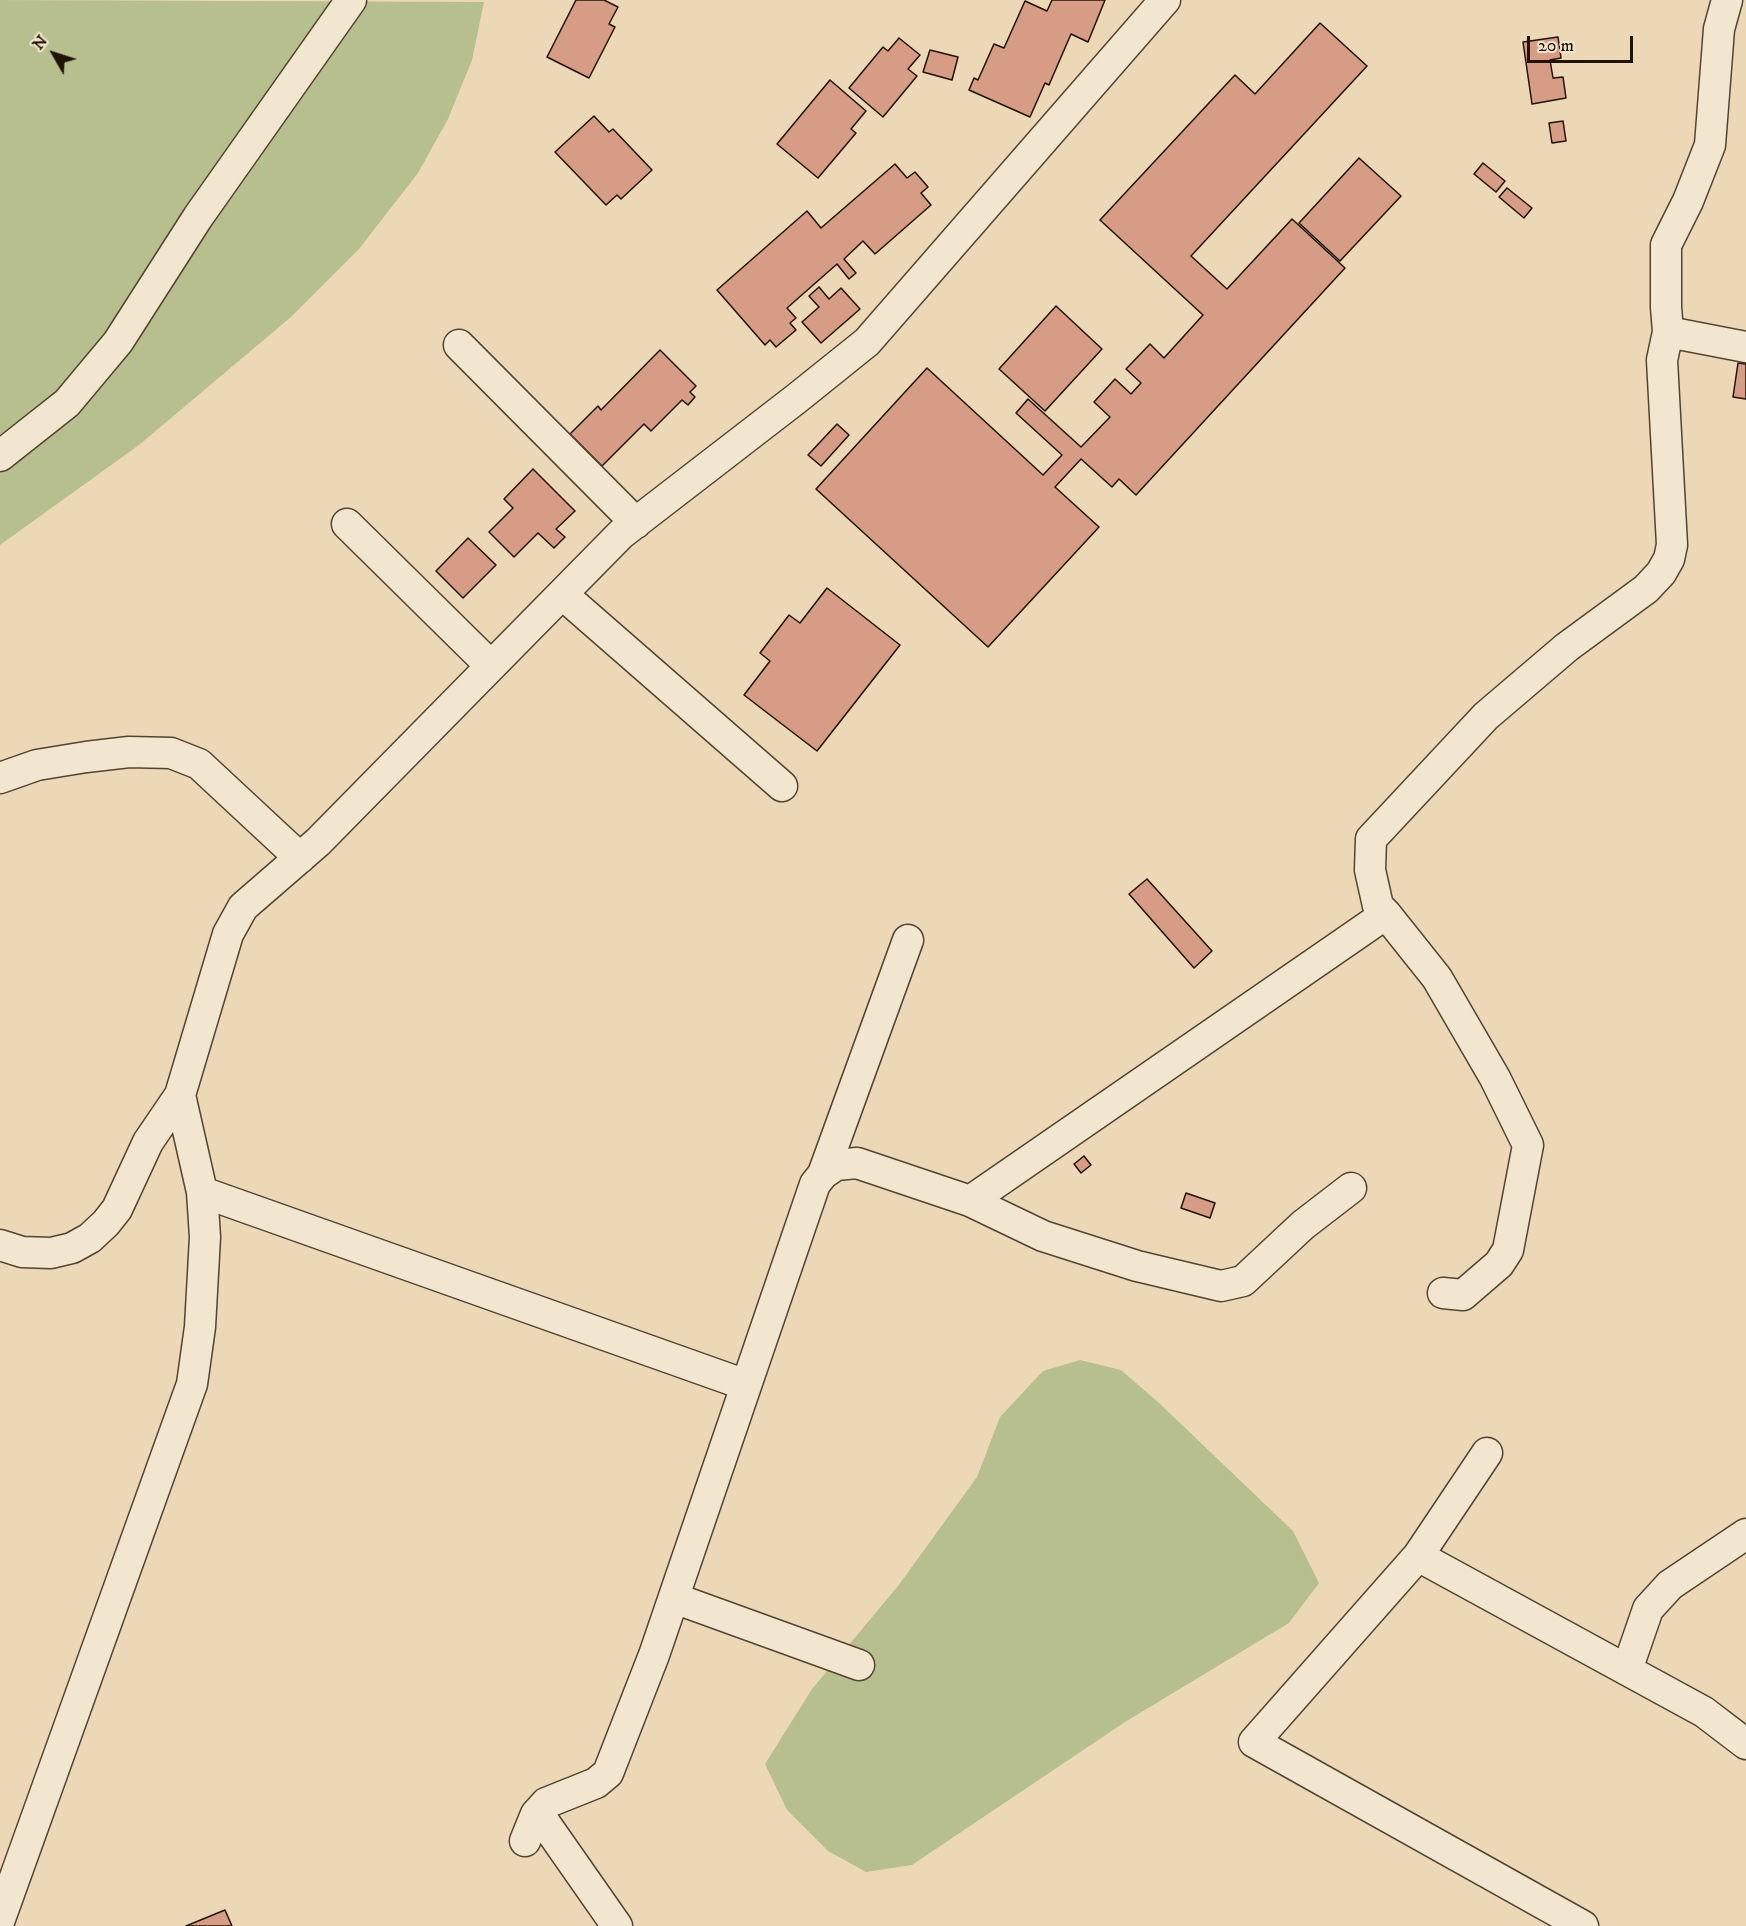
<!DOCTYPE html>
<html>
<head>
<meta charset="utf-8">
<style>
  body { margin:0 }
  #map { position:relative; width:1746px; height:1926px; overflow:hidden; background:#ecd8b7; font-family:"IM FELL DW Pica",serif }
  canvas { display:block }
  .north { position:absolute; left:24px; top:24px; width:60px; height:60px; -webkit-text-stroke:4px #f3e6d0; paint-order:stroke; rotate:309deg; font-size:16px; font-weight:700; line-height:24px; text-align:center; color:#201306 }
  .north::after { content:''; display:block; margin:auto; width:21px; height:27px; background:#201306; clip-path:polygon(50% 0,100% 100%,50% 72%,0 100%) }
  .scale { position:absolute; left:1527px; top:36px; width:106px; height:27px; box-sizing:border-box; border:3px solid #201306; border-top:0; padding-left:8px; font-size:18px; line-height:21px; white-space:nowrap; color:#201306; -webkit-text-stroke:4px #f3e6d0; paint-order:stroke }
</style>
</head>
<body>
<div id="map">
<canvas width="1746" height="1926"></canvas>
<div class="north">N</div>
<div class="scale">20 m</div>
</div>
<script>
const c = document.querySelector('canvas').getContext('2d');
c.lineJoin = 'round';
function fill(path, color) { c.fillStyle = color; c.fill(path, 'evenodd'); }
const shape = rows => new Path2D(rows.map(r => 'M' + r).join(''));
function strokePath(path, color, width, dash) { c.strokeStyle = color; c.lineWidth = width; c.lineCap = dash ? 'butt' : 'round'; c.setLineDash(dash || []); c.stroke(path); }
fill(shape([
  [0,0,484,2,472,60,448,119,418,173,359,249,291,317,139,445,0,545],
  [1080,1360,1121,1370,1158,1402,1293,1531,1319,1583,1289,1623,1125,1722,912,1865,866,1872,828,1851,787,1810,765,1764,812,1689,898,1586,977,1477,1000,1417,1043,1371]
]), '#b7bf8f');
const building = shape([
  [576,0,604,0,618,7,609,24,615,27,589,78,547,57,576,0],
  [1052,0,1105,0,1088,42,1071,34,1049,85,1045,83,1030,117,969,90,974,78,978,80,994,44,1004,48,1025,1,1047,11,1052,0],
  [1320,23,1367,66,1191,256,1227,289,1292,219,1345,268,1136,495,1119,479,1112,487,1081,459,1055,487,1099,527,988,647,816,489,927,368,1043,475,1062,455,1016,413,1028,399,1081,447,1110,417,1094,402,1115,379,1131,394,1141,383,1126,369,1150,344,1164,358,1203,315,1100,220,1235,75,1255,94,1320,23],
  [1558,37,1561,58,1550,60,1553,78,1563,77,1566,98,1532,104,1523,42,1558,37],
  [899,38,920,55,908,69,917,76,883,117,849,88,883,47,888,51,899,38],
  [930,50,958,57,952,80,923,72,930,50],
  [830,80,866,111,851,129,856,133,818,178,777,144,830,80],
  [594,116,609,132,613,129,652,170,621,199,617,195,606,205,555,152,594,116],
  [1563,121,1566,141,1552,143,1549,123,1563,121],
  [1359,158,1401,196,1340,261,1299,223,1359,158],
  [1483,163,1505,181,1496,192,1474,174,1483,163],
  [895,164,907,178,915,172,928,187,921,193,931,205,875,254,863,241,844,259,856,273,849,279,837,264,787,308,796,318,790,323,796,330,776,347,770,340,765,345,717,290,807,211,821,228,895,164],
  [1507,188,1532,208,1524,218,1499,197,1507,188],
  [819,287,829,299,841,288,860,309,821,343,802,322,819,307,809,296,819,287],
  [1056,306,1102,349,1045,411,999,369,1056,306],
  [660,350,696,386,690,392,695,397,688,405,682,400,651,431,644,424,602,466,570,434,598,406,601,410,660,350],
  [1738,363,1746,364,1746,399,1733,397,1738,363],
  [837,424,849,435,821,466,808,455,837,424],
  [533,469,575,511,556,529,565,537,554,548,538,533,514,557,489,532,513,508,504,499,533,469],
  [468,538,496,565,463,598,436,571,468,538],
  [827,588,900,645,817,751,744,695,770,661,760,653,789,615,800,623,827,588],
  [1147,879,1212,951,1194,968,1129,894,1147,879],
  [1084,1156,1091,1165,1081,1173,1074,1164,1084,1156],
  [1186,1193,1215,1203,1210,1218,1181,1208,1186,1193],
  [225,1910,232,1926,186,1926,225,1910]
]);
fill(building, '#d79c85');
strokePath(building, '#201306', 1.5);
const street = shape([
  [1727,0,1719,29,1710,145,1688,201,1666,245,1666,307,1668,332,1746,347],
  [459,345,636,523],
  [0,456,67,403,118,342,198,217,351,0],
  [347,524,491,666],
  [562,594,782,786],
  [0,778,37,765,86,757,129,752,171,753,199,764,300,858],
  [1386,914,1437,978,1495,1078,1528,1145,1508,1250,1499,1264,1463,1295,1443,1293],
  [823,1174,908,940],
  [202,1192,746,1385],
  [970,1201,1386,914,1378,906,1370,870,1371,839,1486,716,1567,647,1646,589,1661,573,1669,559,1672,545,1662,360,1668,332],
  [0,1245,22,1252,51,1253,72,1248,90,1238,106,1223,117,1209,148,1142,180,1095],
  [1487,1453,1418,1556,1254,1742,1583,1926],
  [1418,1556,1704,1712,1746,1744],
  [674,1598,859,1665],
  [1627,1670,1648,1609,1670,1585,1746,1534],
  [538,1813,617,1926],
  [525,1841,536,1814,546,1803,596,1783,608,1773,654,1655,815,1184,823,1174,836,1165,857,1163,970,1201,1043,1236,1137,1266,1221,1286,1243,1281,1303,1225,1351,1188],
  [0,1919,192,1384,200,1327,205,1237,202,1192,180,1095,228,934,243,907,318,842,621,534,796,399,867,342,1165,0]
]);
strokePath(street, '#534432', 33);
strokePath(street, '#f3e6d0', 30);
</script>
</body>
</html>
